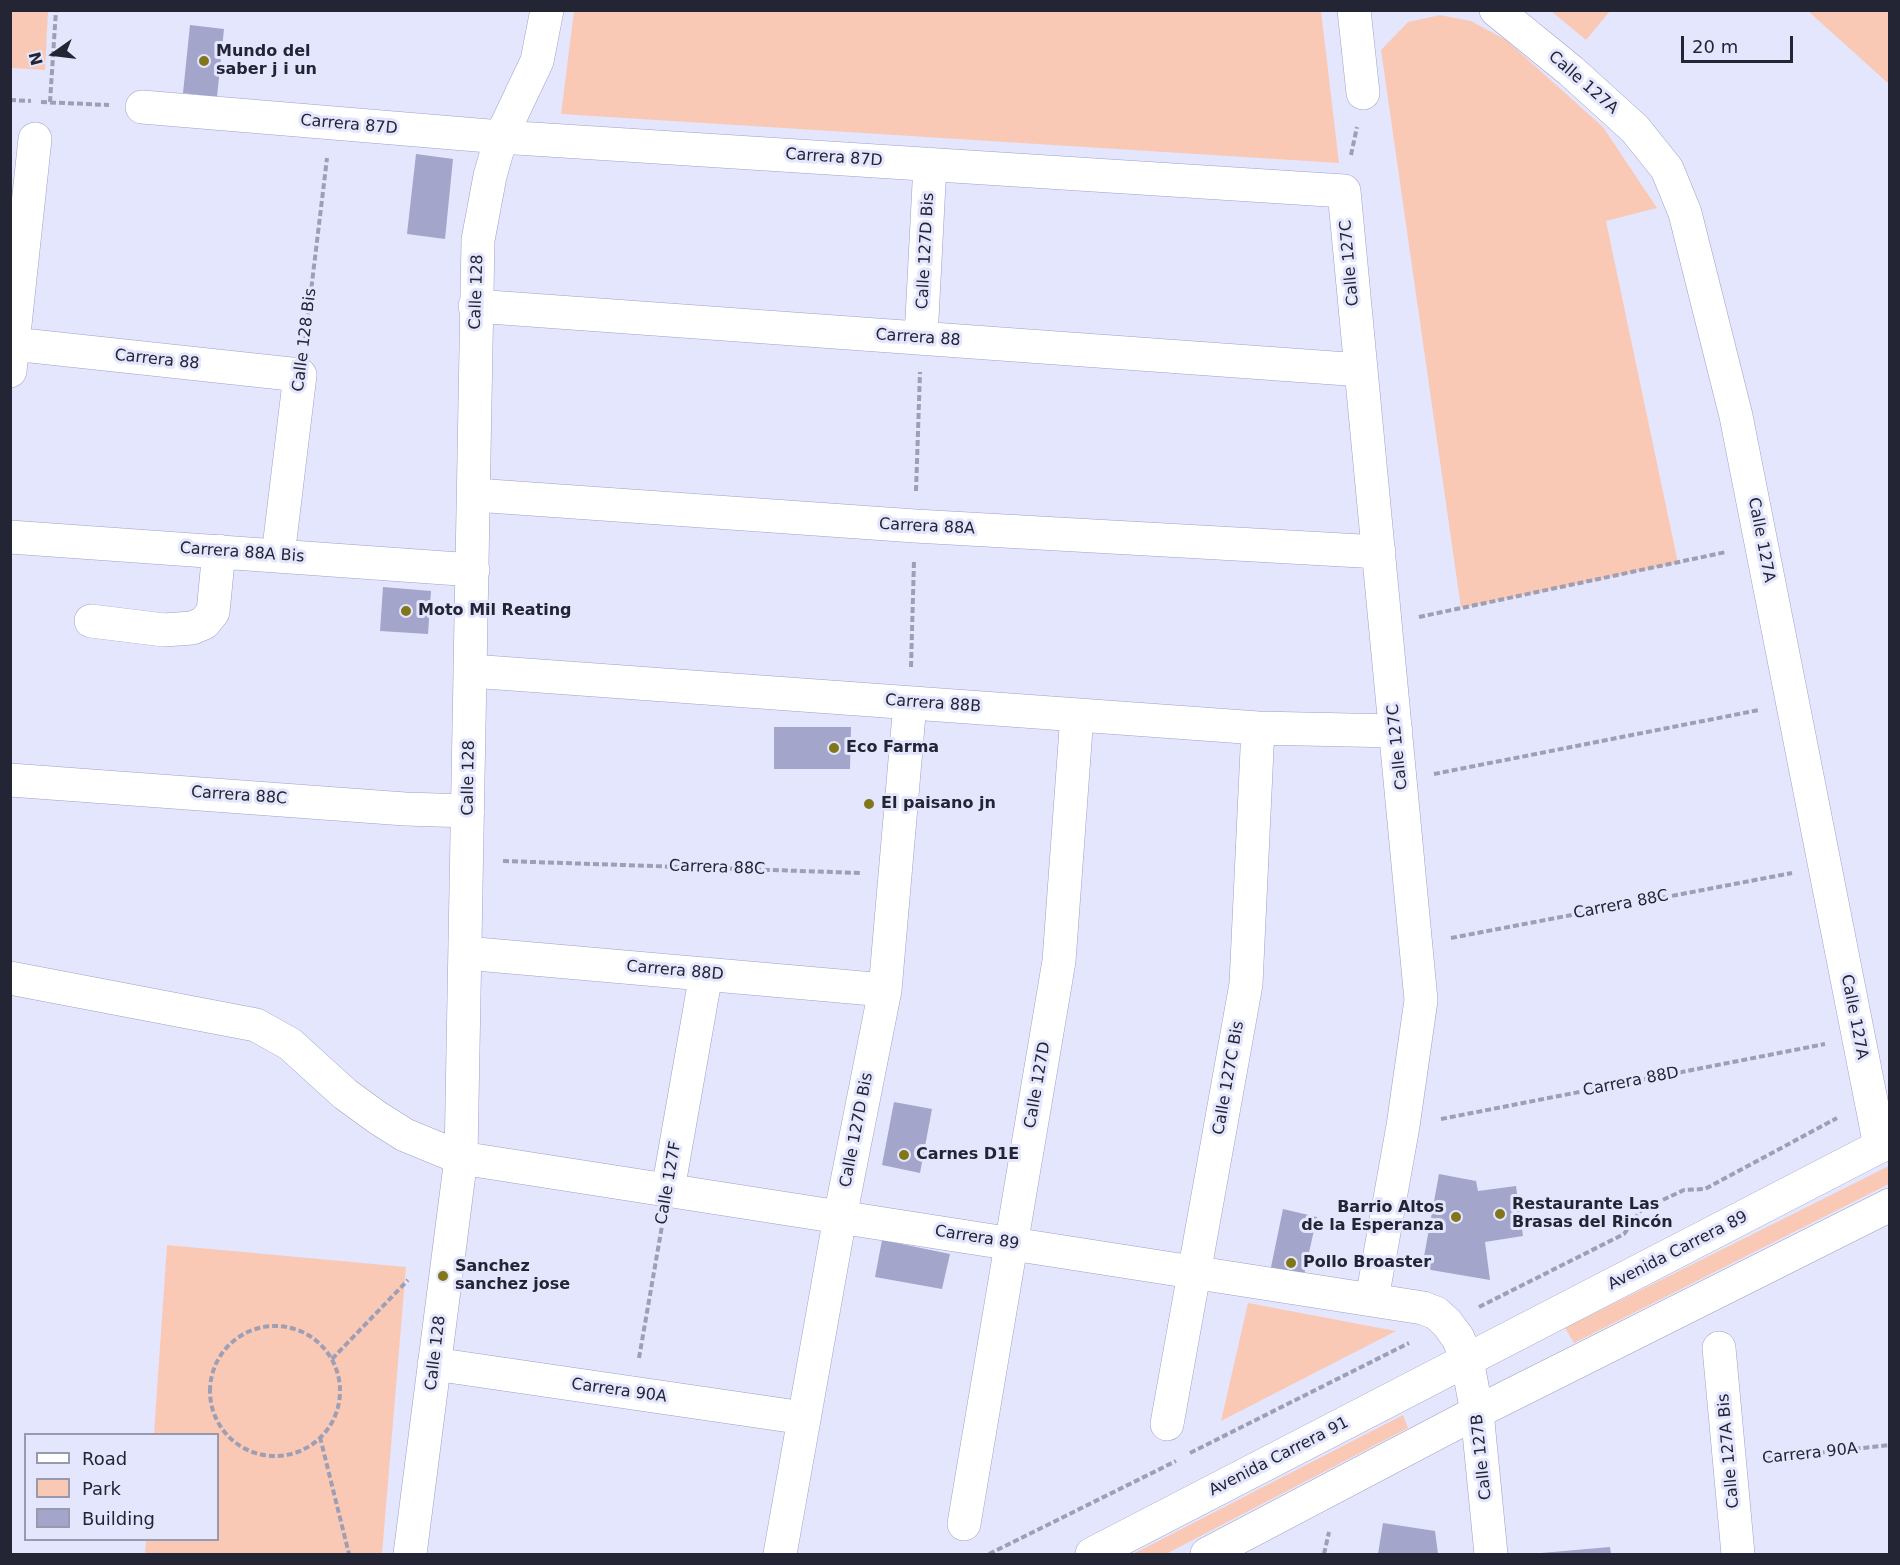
<!DOCTYPE html>
<html>
<head>
<meta charset="utf-8">
<style>
  body { margin:0 }
  #map { position:relative; width:1900px; height:1565px; overflow:hidden; background:#e4e6fe; font-family:"DejaVu Sans",sans-serif }
  canvas { display:block }
  .frame { position:absolute; inset:0; border:12px solid #242534; pointer-events:none }
  .legend { position:absolute; left:24px; top:1433px; width:195px; height:108px; box-sizing:border-box; background:#e4e6fe; border:2px solid #9799ad; margin:0; padding:8px 10px; list-style:none; font-size:18px; color:#242534 }
  .legend li { display:flex; align-items:center; gap:12px; height:30px }
  .legend b { width:30px; border:2px solid #9799ad }
  .north { position:absolute; left:24px; top:24px; width:60px; height:60px; -webkit-text-stroke:4px #e4e6fe; paint-order:stroke; rotate:256deg; font-size:16px; font-weight:700; line-height:24px; text-align:center; color:#242534 }
  .north::after { content:''; display:block; margin:auto; width:21px; height:27px; background:#242534; clip-path:polygon(50% 0,100% 100%,50% 72%,0 100%) }
  .scale { position:absolute; left:1681px; top:36px; width:112px; height:27px; box-sizing:border-box; border:3px solid #242534; border-top:0; padding-left:8px; font-size:18px; line-height:21px; white-space:nowrap; color:#242534; -webkit-text-stroke:4px #e4e6fe; paint-order:stroke }
</style>
</head>
<body>
<div id="map">
<canvas width="1900" height="1565"></canvas>
<div class="frame"></div>
<ul class="legend">
<li><b style="height:8px;background:#fff"></b>Road</li>
<li><b style="height:16px;background:#fac9b6"></b>Park</li>
<li><b style="height:16px;background:#a3a5cb"></b>Building</li>
</ul>
<div class="north">N</div>
<div class="scale">20 m</div>
</div>
<script>
const c = document.querySelector('canvas').getContext('2d');
c.lineJoin = 'round';
function fill(path, color) { c.fillStyle = color; c.fill(path, 'evenodd'); }
const shape = rows => new Path2D(rows.map(r => 'M' + r).join(''));
function strokePath(path, color, width, dash) { c.strokeStyle = color; c.lineWidth = width; c.lineCap = dash ? 'butt' : 'round'; c.setLineDash(dash || []); c.stroke(path); }
function drawText(font, color, halo, rows, align = 'center') {
  c.font = font + ' "DejaVu Sans",sans-serif'; c.lineWidth = 6; c.setLineDash([]); c.textBaseline = 'middle'; c.strokeStyle = halo; c.fillStyle = color; for (const [text, x, y, turn = 0] of rows) {
    c.save(); c.translate(x, y); c.rotate((+turn || 0) * Math.PI / 180); c.textAlign = isNaN(turn) ? turn : align; if (halo) c.strokeText(text, 0, 0); c.fillText(text, 0, 0); c.restore();
  }
}
fill(shape([
  [10,11,48,11,45,70,11,68],
  [574,11,1321,11,1339,163,561,114],
  [1551,11,1610,11,1586,40],
  [1808,11,1889,11,1889,84],
  [1440,15,1471,21,1506,40,1603,127,1657,208,1606,221,1678,563,1461,608,1381,50,1408,22],
  [1889,1166,1889,1184,1574,1343,1565,1328],
  [167,1245,406,1267,382,1554,145,1554,146,1540,218,1540,218,1434,154,1434],
  [1248,1303,1396,1331,1221,1421],
  [1403,1415,1408,1428,1166,1554,1133,1554]
]), '#fac9b6');
fill(shape([
  [190,25,224,29,217,97,183,93],
  [416,154,453,159,445,239,407,234],
  [383,587,431,591,428,634,380,631],
  [774,727,851,727,850,769,774,769],
  [894,1102,932,1109,920,1173,882,1165],
  [1439,1174,1476,1181,1478,1191,1516,1186,1523,1236,1485,1242,1490,1280,1431,1270,1423,1262],
  [1283,1209,1317,1217,1303,1279,1270,1272],
  [882,1240,950,1254,942,1289,875,1277],
  [1383,1523,1435,1531,1438,1554,1378,1554],
  [1610,1547,1611,1554,1541,1554,1541,1553]
]), '#a3a5cb');
const minor = shape([
  [1354,10,1363,93],
  [1496,10,1571,71,1635,129,1667,169,1685,213,1736,416,1880,1146],
  [142,107,501,137,1344,191,1421,1000,1403,1126,1372,1299],
  [475,306,1361,370],
  [921,338,930,164],
  [13,344,300,375,278,556],
  [10,371,35,139],
  [475,495,915,526,1379,552],
  [10,537,473,570],
  [91,621,164,630,192,628,204,623,213,612,219,551],
  [471,671,1258,728,1396,731],
  [10,780,405,809,468,811],
  [465,953,885,990],
  [10,978,256,1025,290,1044,345,1094,378,1118,405,1135,461,1158,1423,1308,1436,1313,1447,1323,1458,1338,1467,1360,1477,1412,1491,1554],
  [668,1190,706,974],
  [1719,1348,1738,1554],
  [434,1364,804,1418],
  [1167,1424,1246,984,1258,728],
  [964,1524,1059,961,1077,715],
  [410,1554,461,1158,478,240,490,176,501,137,537,61,547,10],
  [780,1554,840,1217,885,990,910,703]
]);
const major = shape([
  [1092,1554,1890,1141],
  [1207,1554,1477,1412,1890,1205]
]);
strokePath(minor, '#9ea0c5', 34);
strokePath(major, '#9ea0c5', 34);
strokePath(shape([
  [10,100,31,101],
  [41,102,109,105],
  [50,102,56,10],
  [1351,155,1357,127],
  [305,341,327,158],
  [916,491,920,372],
  [1419,617,1726,552],
  [911,667,914,561],
  [1434,774,1759,710],
  [503,861,861,873],
  [1451,938,1792,873],
  [1441,1119,1825,1044],
  [1479,1307,1624,1234,1641,1210,1684,1190,1705,1189,1837,1118],
  '210 1391a65 65 0 1 1 130 0a65 65 0 1 1-130 0Z',
  [639,1358,662,1226],
  [332,1359,408,1280],
  [320,1437,349,1554],
  [1190,1453,1409,1343],
  [1765,1459,1890,1445],
  [989,1554,1176,1461],
  [1324,1554,1329,1532]
]), '#9e9fb4', 4, [6, 3]);
strokePath(minor, '#fff', 33);
strokePath(major, '#fff', 33);
for (const [x, y, r, color] of [
  [204,61,6,"#81761a"],
  [406,611,6,"#81761a"],
  [834,748,6,"#81761a"],
  [869,804,6,"#81761a"],
  [904,1155,6,"#81761a"],
  [1500,1214,6,"#81761a"],
  [1456,1217,6,"#81761a"],
  [1291,1263,6,"#81761a"],
  [443,1276,6,"#81761a"]
]) { const dot = new Path2D(); dot.arc(x, y, r, 0, 2 * Math.PI); c.fillStyle = color; c.fill(dot); strokePath(dot, '#e4e6fe', 2); }
drawText('bold 16px', '#242534', '#e4e6fe', [
  ["Mundo del",216,52],
  ["saber j i un",216,70],
  ["Moto Mil Reating",418,611],
  ["Eco Farma",846,748],
  ["El paisano jn",881,804],
  ["Carnes D1E",916,1155],
  ["Restaurante Las",1512,1205],
  ["Brasas del Rincón",1512,1223],
  ["Barrio Altos",1444,1208,"right"],
  ["de la Esperanza",1444,1226,"right"],
  ["Pollo Broaster",1303,1263],
  ["Sanchez",455,1267],
  ["sanchez jose",455,1285]
], 'left');
drawText('16px', '#242534', '#e4e6fe', [
  ["Calle 127A",1583,83,41],
  ["Carrera 87D",349,125,5],
  ["Carrera 87D",834,158,4],
  ["Calle 127D Bis",926,251,-87],
  ["Calle 127C",1350,263,-95],
  ["Calle 128",477,292,-88],
  ["Carrera 88",918,338,4],
  ["Calle 128 Bis",305,340,-83],
  ["Carrera 88",157,360,6],
  ["Carrera 88A",927,527,3],
  ["Calle 127A",1761,540,79],
  ["Carrera 88A Bis",242,553,4],
  ["Carrera 88B",933,704,4],
  ["Calle 127C",1398,747,-96],
  ["Calle 128",469,778,-89],
  ["Carrera 88C",239,796,4],
  ["Carrera 88C",717,868,2],
  ["Carrera 88C",1621,905,-11],
  ["Carrera 88D",675,971,5],
  ["Calle 127A",1854,1017,79],
  ["Calle 127C Bis",1229,1078,-80],
  ["Carrera 88D",1631,1082,-11],
  ["Calle 127D",1038,1085,-80],
  ["Calle 127D Bis",857,1130,-79],
  ["Calle 127F",669,1183,-80],
  ["Carrera 89",977,1238,9],
  ["Avenida Carrera 89",1678,1251,-27],
  ["Calle 128",436,1353,-83],
  ["Carrera 90A",619,1391,8],
  ["Calle 127A Bis",1729,1451,-95],
  ["Carrera 90A",1810,1454,-6],
  ["Avenida Carrera 91",1279,1457,-27],
  ["Calle 127B",1482,1457,-96]
]);
</script>
</body>
</html>
